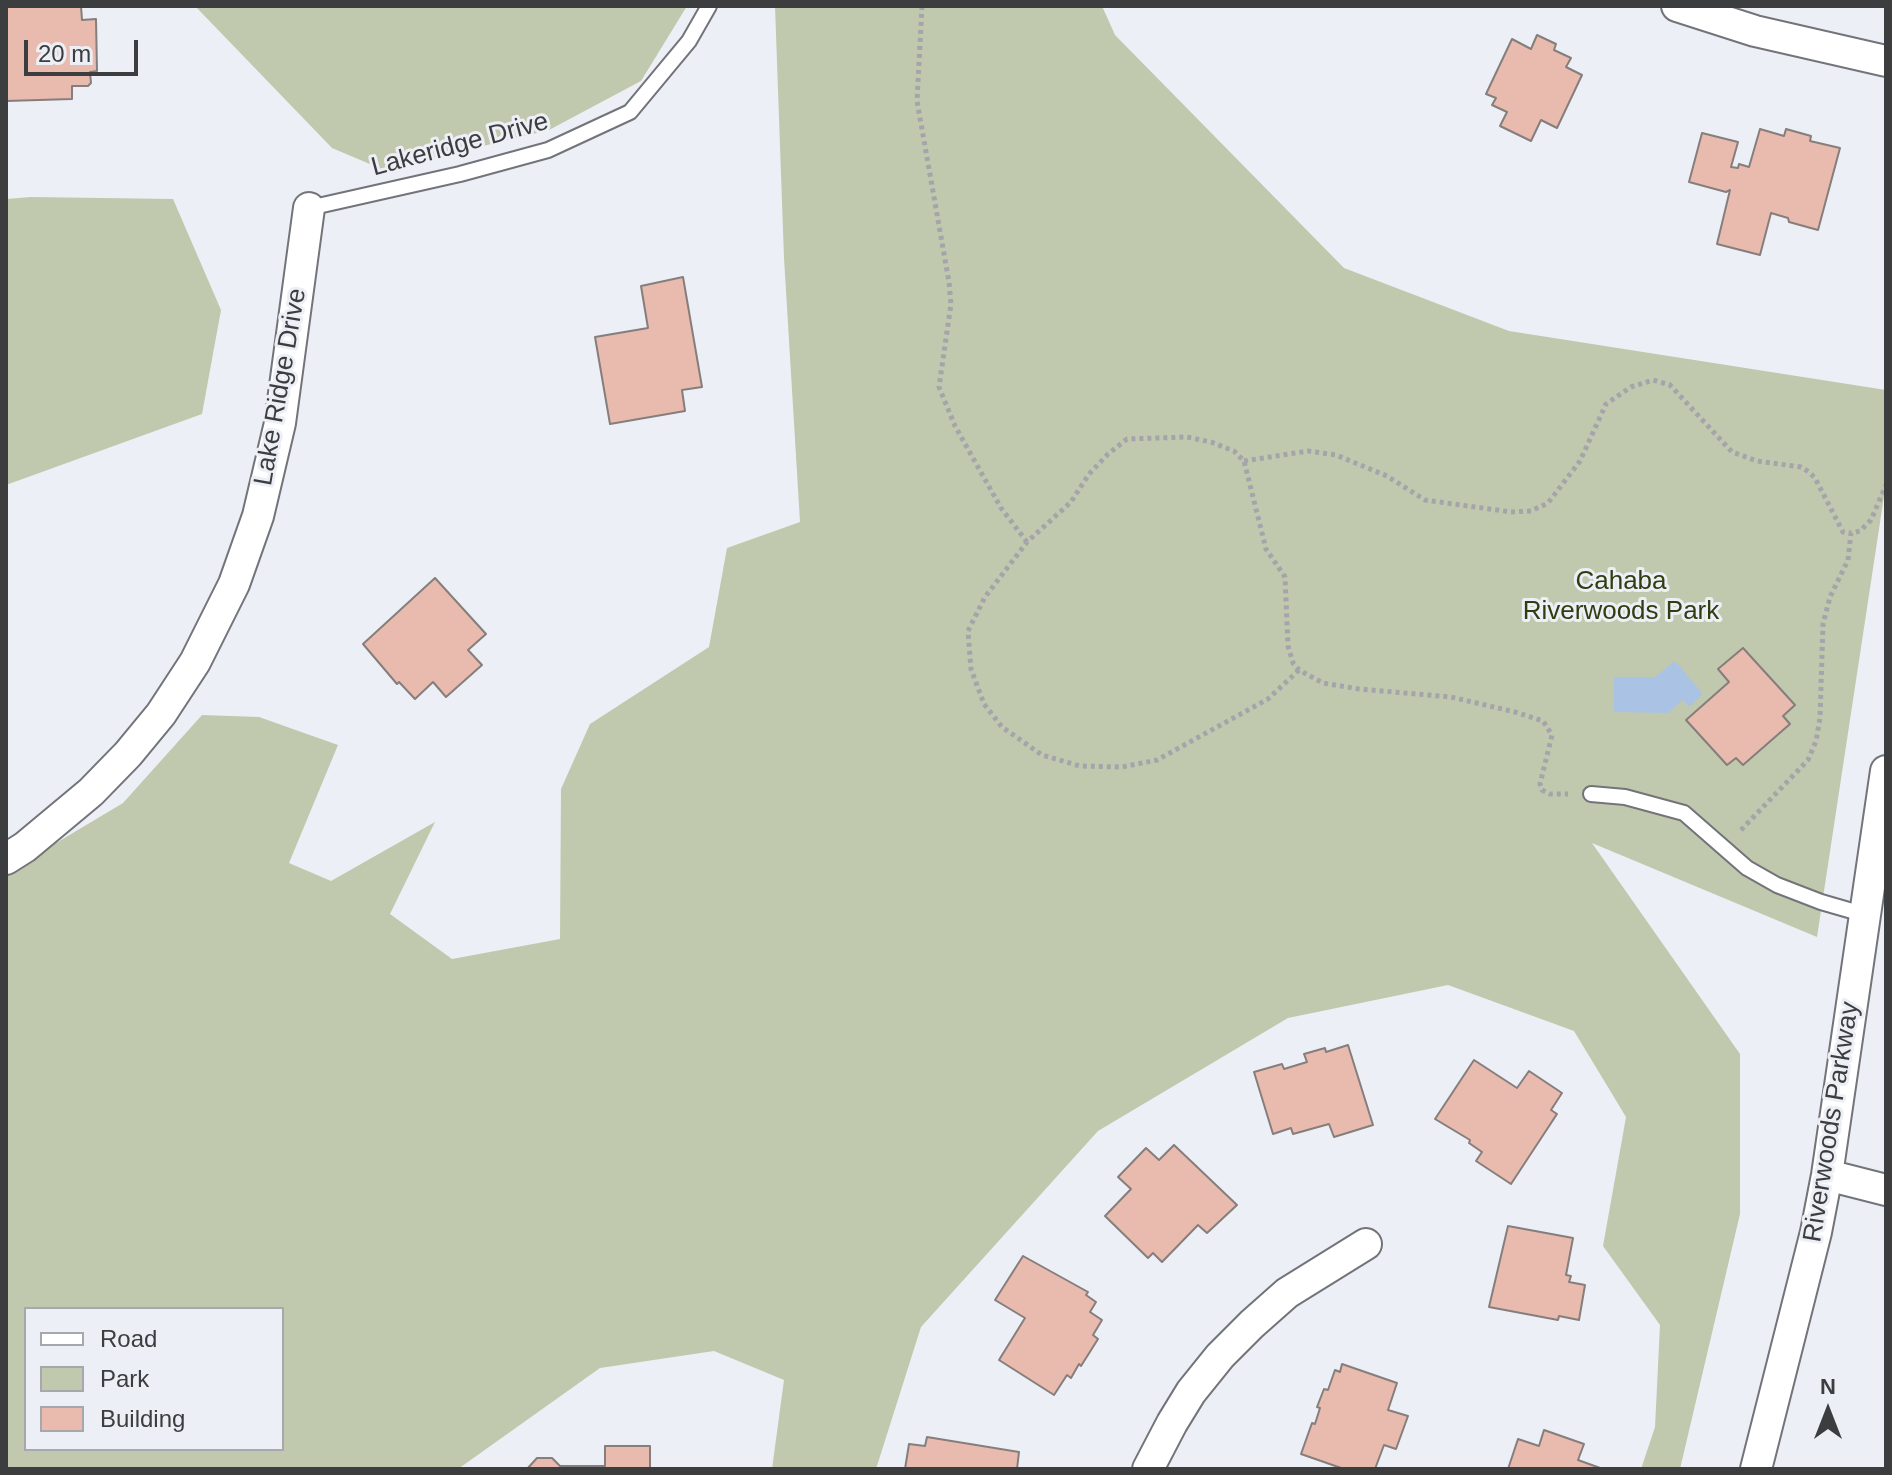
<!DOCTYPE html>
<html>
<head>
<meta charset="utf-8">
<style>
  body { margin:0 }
  #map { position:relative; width:1892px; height:1475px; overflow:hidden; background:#edeff6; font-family:Arial,sans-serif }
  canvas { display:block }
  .frame { position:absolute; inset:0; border:8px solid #3c3d3f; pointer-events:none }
  .legend { position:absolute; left:24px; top:1307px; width:260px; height:144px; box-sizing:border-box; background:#edeff6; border:2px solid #a6a8ad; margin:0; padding:10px 14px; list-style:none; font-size:24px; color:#3c3d3f }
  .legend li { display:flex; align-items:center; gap:16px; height:40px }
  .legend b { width:40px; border:2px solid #a6a8ad }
  .north { position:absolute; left:1788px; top:1371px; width:80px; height:80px; -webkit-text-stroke:6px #edeff6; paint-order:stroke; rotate:0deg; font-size:22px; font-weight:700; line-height:32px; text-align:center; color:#3c3d3f }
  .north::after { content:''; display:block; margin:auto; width:28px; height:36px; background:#3c3d3f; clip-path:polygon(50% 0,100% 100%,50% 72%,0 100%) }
  .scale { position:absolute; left:24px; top:40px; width:114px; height:36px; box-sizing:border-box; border:4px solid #3c3d3f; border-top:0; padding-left:10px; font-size:24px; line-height:28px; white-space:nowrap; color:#3c3d3f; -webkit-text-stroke:6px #edeff6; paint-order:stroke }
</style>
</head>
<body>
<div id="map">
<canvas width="1892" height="1475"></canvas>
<div class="frame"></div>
<ul class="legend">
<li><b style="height:10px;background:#fff"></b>Road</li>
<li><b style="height:22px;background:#c0c9ae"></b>Park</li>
<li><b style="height:22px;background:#e8bbae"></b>Building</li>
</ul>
<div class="north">N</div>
<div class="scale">20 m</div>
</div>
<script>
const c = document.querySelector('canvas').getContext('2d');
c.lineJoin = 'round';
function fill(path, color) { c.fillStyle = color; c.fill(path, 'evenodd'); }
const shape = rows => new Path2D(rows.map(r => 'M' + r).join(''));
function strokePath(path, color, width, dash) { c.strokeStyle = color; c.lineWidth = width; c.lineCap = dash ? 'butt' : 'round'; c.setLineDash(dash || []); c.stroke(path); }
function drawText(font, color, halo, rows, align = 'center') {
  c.font = font + ' Arial,sans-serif'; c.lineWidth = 6; c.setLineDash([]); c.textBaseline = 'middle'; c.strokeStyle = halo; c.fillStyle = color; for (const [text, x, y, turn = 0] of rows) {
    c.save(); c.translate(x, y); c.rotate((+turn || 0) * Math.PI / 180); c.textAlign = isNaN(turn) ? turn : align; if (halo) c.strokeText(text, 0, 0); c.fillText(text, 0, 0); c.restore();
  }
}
fill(shape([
  [195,6,687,6,641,81,549,130,384,170,332,148],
  [775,6,1102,6,1115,35,1344,268,1509,331,1886,390,1886,483,1817,937,1592,843,1740,1054,1740,1214,1680,1469,1641,1469,1655,1427,1660,1325,1603,1246,1626,1117,1574,1031,1448,985,1288,1018,1098,1131,921,1327,876,1469,772,1469,784,1380,714,1351,600,1368,458,1469,6,1469,6,873,123,803,202,715,259,717,338,745,289,863,331,881,435,822,390,914,452,959,560,939,561,789,590,724,709,647,727,548,800,522,784,258],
  [26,1309,282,1309,282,1449,26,1449],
  [31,197,173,199,221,310,202,414,6,485,6,199]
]), '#c0c9ae');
fill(shape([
  [1675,661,1703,694,1689,707,1683,700,1668,713,1614,712,1614,677,1655,677]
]), '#aac3e5');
const building = shape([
  [6,6,81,6,82,20,96,19,97,71,90,72,91,83,88,86,72,86,72,99,6,101,6,6],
  [1537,35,1556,44,1554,50,1571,58,1566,67,1582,75,1557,128,1541,120,1531,141,1500,126,1507,112,1492,105,1496,98,1486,94,1512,39,1531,49,1537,35],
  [1760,129,1784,136,1786,129,1811,136,1810,141,1840,148,1818,230,1789,222,1788,218,1771,213,1760,255,1717,244,1730,190,1726,192,1689,182,1702,133,1738,142,1731,167,1738,168,1739,164,1749,167,1760,129],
  [683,277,702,387,682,390,685,411,610,424,595,337,648,328,641,286,683,277],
  [435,578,486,634,468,650,482,665,446,697,433,682,415,699,399,682,397,684,363,644,435,578],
  [1743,648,1795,705,1783,716,1790,724,1743,765,1736,758,1727,765,1686,720,1729,682,1718,669,1743,648],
  [1348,1045,1373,1125,1334,1137,1329,1124,1293,1134,1291,1128,1273,1134,1254,1072,1282,1064,1284,1069,1307,1062,1304,1054,1325,1048,1326,1052,1348,1045],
  [1474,1060,1517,1088,1529,1071,1562,1093,1551,1110,1557,1114,1511,1184,1476,1161,1482,1152,1469,1143,1470,1140,1435,1119,1474,1060],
  [1174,1145,1237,1205,1207,1233,1198,1225,1162,1262,1153,1253,1148,1258,1105,1216,1131,1189,1118,1177,1146,1148,1159,1160,1174,1145],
  [1508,1226,1573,1238,1566,1275,1571,1276,1569,1282,1585,1285,1579,1320,1559,1316,1558,1320,1489,1307,1508,1226],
  [1023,1256,1088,1292,1086,1295,1096,1302,1090,1312,1102,1320,1093,1335,1098,1339,1081,1366,1079,1364,1071,1378,1067,1375,1054,1395,999,1360,1025,1318,995,1300,1023,1256],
  [1342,1364,1397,1383,1388,1410,1408,1416,1396,1449,1384,1445,1375,1469,1344,1469,1301,1454,1312,1423,1315,1424,1320,1408,1317,1407,1324,1389,1328,1390,1335,1370,1340,1372,1342,1364],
  [1544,1430,1584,1444,1578,1460,1603,1469,1508,1469,1518,1439,1539,1446,1544,1430],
  [927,1437,1019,1452,1017,1469,905,1469,909,1444,925,1446,927,1437],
  [605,1446,650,1446,650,1469,527,1469,537,1458,552,1458,560,1466,605,1466,605,1446]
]);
fill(building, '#e8bbae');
strokePath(building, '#857e7c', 2);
const service = shape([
  [309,208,460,174,548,150,630,112,689,41,709,6],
  [1591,794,1625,797,1684,813,1747,868,1777,885,1821,902,1866,915]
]);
const minor = shape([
  [1677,6,1755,31,1886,61],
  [6,859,25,847,91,792,128,754,161,714,195,662,234,584,258,516,280,423,309,208],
  [1827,1175,1886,1190],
  [1148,1469,1172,1423,1191,1392,1220,1356,1252,1324,1287,1293,1366,1244],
  [1756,1469,1816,1232,1827,1175,1886,771]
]);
strokePath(service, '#72747a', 18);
strokePath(minor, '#72747a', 34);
strokePath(shape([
  [922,6,917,101,949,282,951,304,939,387,955,426,1001,508,1027,542],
  [1244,461,1308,451,1336,455,1387,476,1425,500,1511,512,1531,511,1548,503,1580,461,1606,404,1631,387,1653,380,1670,385,1732,452,1757,461,1801,467,1809,472,1815,478,1843,532,1851,533],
  [1299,670,1268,699,1157,760,1122,767,1080,766,1042,755,1002,727,984,704,971,669,968,631,985,597,1027,542,1071,502,1089,474,1108,454,1127,439,1187,437,1211,442,1234,451,1244,461,1266,549,1285,577,1288,646,1293,663,1299,670,1323,683,1359,689,1451,697,1515,712,1543,721,1552,735,1540,784,1542,790,1550,794,1568,794],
  [1741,830,1808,760,1816,741,1820,718,1823,624,1830,597,1848,560,1851,533,1860,531,1871,520,1886,485]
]), '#a3a5aa', 5, [4, 4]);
strokePath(service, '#fff', 14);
strokePath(minor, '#fff', 30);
drawText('26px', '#3c3d3f', '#edeff6', [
  ["Lakeridge Drive",460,145,-15],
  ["Lake Ridge Drive",281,387,-80],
  ["Riverwoods Parkway",1832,1122,-81]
]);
drawText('26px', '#313d0f', '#edeff6', [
  ["Cahaba",1621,582],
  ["Riverwoods Park",1621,612]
]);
</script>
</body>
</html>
